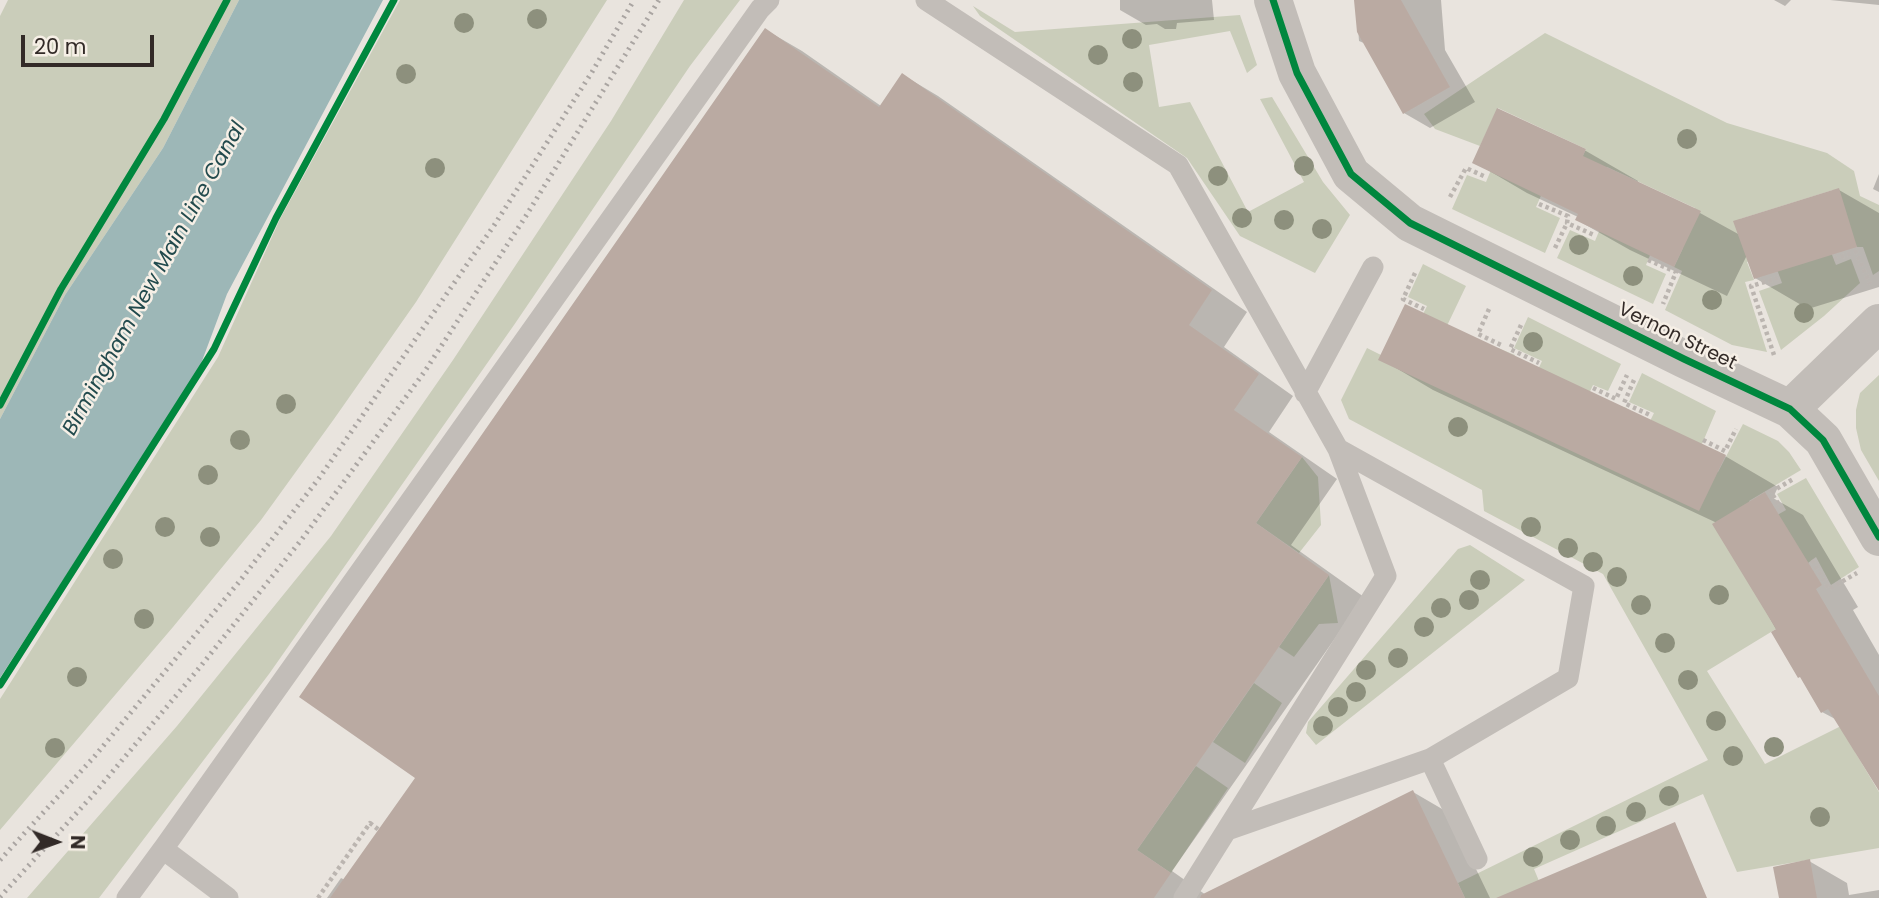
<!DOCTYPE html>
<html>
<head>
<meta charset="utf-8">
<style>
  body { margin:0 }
  #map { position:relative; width:1879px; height:898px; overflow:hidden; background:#e9e4de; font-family:Poppins,sans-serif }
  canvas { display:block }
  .north { position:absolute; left:21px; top:807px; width:70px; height:70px; -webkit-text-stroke:5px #f6efe6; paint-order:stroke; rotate:91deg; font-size:19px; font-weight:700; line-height:28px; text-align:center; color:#322a27 }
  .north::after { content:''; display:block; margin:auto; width:24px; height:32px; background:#322a27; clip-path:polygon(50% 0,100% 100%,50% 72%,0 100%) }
  .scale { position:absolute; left:21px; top:35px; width:133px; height:32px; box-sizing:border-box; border:4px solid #322a27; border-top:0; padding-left:9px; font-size:21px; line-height:24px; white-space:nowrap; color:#322a27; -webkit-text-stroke:5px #f6efe6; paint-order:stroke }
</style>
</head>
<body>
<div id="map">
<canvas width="1879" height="898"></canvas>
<div class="north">N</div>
<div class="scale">20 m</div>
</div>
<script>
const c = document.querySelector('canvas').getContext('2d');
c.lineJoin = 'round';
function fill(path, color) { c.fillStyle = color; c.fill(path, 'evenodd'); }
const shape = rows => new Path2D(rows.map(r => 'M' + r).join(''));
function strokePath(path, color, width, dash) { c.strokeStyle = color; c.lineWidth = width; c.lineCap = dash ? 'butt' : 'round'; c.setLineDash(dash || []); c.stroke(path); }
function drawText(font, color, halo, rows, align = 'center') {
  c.font = font + ' Poppins,sans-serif'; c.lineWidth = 5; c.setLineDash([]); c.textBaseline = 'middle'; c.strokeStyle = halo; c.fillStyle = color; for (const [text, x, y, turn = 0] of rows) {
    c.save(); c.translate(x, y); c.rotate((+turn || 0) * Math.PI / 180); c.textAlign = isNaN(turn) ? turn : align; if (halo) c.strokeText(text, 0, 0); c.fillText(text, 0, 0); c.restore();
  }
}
fill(shape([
  [8,0,239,0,163,148,65,295,0,419,0,16],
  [400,0,607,0,416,302,334,419,261,520,173,627,0,830,0,699,218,357,280,219],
  [684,0,740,0,690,66,514,325,269,674,99,898,27,898,177,726,331,536,453,360,611,121],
  [973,6,1015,32,1240,15,1257,65,1247,73,1230,31,1149,45,1159,107,1190,102,1248,212,1304,182,1260,99,1272,97,1323,182,1350,215,1315,273,1240,236,1187,158,980,16],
  [1545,33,1727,123,1827,153,1854,171,1860,196,1879,205,1879,271,1873,275,1863,247,1857,247,1846,230,1833,190,1740,219,1752,260,1747,262,1754,280,1745,282,1767,352,1732,345,1665,310,1682,271,1674,267,1682,250,1695,208,1607,167,1588,205,1568,188,1586,149,1498,108,1480,146,1435,129,1424,114],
  [1493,165,1544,189,1536,207,1560,218,1545,253,1452,209,1467,175,1486,182],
  [1602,224,1653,248,1646,265,1666,274,1653,304,1557,258,1570,230,1595,241],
  [1829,247,1836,265,1851,259,1860,283,1824,316,1781,350,1759,291,1782,283,1775,264],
  [1423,264,1466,286,1444,332,1420,320,1427,306,1408,297],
  [1528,317,1621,364,1608,391,1593,385,1587,398,1536,374,1542,361,1514,348],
  [1367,348,1381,355,1498,348,1515,355,1507,373,1627,408,1619,425,1718,472,1743,424,1778,441,1789,452,1801,470,1749,501,1812,607,1707,671,1765,764,1879,707,1855,752,1879,792,1879,848,1737,872,1703,794,1534,869,1546,898,1465,898,1458,883,1708,760,1603,574,1484,511,1482,490,1349,419,1341,400],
  [1642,373,1716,411,1699,451,1647,427,1654,413,1629,402],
  [1879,375,1879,481,1861,450,1856,428,1856,410,1860,393],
  [1302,457,1318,477,1321,525,1299,553,1256,523],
  [1806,478,1859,567,1831,585,1816,557,1808,563,1772,518,1786,510,1777,494],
  [1470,545,1525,580,1316,745,1306,733,1308,722,1458,549],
  [1329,575,1338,623,1319,624,1294,657,1279,647],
  [1254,683,1282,703,1245,763,1213,742],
  [1196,766,1228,788,1171,873,1137,850]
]), '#cacdba');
fill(shape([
  [239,0,383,0,227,294,199,369,0,678,0,419,65,295,163,148]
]), '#9db7b7');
fill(shape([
  [1120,0,1212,0,1214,20,1177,23,1176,29,1165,29,1157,24,1146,25,1120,10],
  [1356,0,1441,0,1445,50,1475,102,1430,128,1404,113,1366,44,1359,41],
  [1774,0,1791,0,1785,6],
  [1830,0,1879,0,1879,5],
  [766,30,802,51,881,106,903,75,938,96,1247,312,1224,347,1293,396,1269,432,1337,479,1291,545,1364,597,1172,871,1206,895,1413,792,1449,813,1490,898,327,898,341,878,345,880,417,777],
  [1498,110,1586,151,1638,181,1638,183,1700,213,1740,235,1839,190,1879,213,1879,287,1808,309,1755,278,1747,255,1727,296,1630,250,1577,220,1578,217,1527,193,1474,162],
  [1879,174,1879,192,1873,189],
  [1381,359,1725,456,1778,487,1773,498,1803,515,1858,607,1853,610,1879,655,1879,789,1837,720,1822,712,1717,523,1433,390],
  [1809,861,1847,883,1849,895,1879,890,1879,898,1781,898]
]), '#0003');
fill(shape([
  [1354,0,1401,0,1450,87,1403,114,1357,32],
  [765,28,879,107,902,73,1212,290,1189,325,1259,374,1234,410,1302,457,1256,523,1329,575,1137,850,1171,873,1154,898,330,898,415,778,299,697],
  [1497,108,1586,149,1583,156,1701,211,1674,267,1575,220,1578,214,1472,163],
  [1839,188,1857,247,1754,279,1733,221],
  [1405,304,1726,455,1699,511,1378,360],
  [1765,492,1822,585,1816,589,1879,696,1879,791,1828,709,1821,713,1800,677,1798,678,1771,632,1776,629,1712,524],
  [1413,790,1465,898,1200,898,1201,895],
  [1675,822,1707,898,1496,898],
  [1810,859,1817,898,1779,898,1773,867]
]), '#baaaa2');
strokePath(shape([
  [1450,197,1466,168,1486,177],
  [1539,204,1568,216,1567,223,1594,235],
  [1555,248,1567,223],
  [1834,259,1856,252,1870,284],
  [1648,260,1676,272,1663,304],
  [1415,273,1403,299,1424,309],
  [1489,309,1478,334,1501,345],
  [1521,325,1510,349,1539,363],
  [1774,355,1751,286,1778,278],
  [1634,380,1624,403,1652,416],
  [1593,388,1616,399,1627,375],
  [1703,440,1725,451,1736,429],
  [1782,510,1771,492,1795,478],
  [1812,560,1829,589,1857,573],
  [318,898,370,823,379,830]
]), '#bbb5b0', 4.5, [3.5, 3.5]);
strokePath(shape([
  [926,0,1178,165,1338,449,1584,586,1568,678,1430,759,1227,830],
  [1305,393,1373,267],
  [1430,759,1477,859],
  [127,898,163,849],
  [228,898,163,849,760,9,769,0],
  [1184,898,1386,576,1338,449]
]), '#c2bdb8', 21);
strokePath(shape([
  [1273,0,1297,73,1351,174,1410,223,1684,359,1790,409,1823,440,1879,537],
  [1790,409,1879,323]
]), '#c2bdb8', 38);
strokePath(shape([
  [0,860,94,757,239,582,320,477,495,224,592,72,634,0],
  [0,897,93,795,200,667,302,539,425,371,524,219,659,0]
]), '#aaa5a2', 5, [2, 5]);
strokePath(shape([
  [1273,0,1297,73,1351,174,1410,223,1684,359,1790,409,1823,440,1879,537],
  [0,405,61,289,164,119,227,0],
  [0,685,214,349,276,218,394,0]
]), '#00873e', 7);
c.fillStyle = '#8d907d';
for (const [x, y] of [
  [537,19],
  [464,23],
  [1132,39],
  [1098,55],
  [406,74],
  [1133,82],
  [1687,139],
  [1304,166],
  [435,168],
  [1218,176],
  [1242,218],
  [1284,220],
  [1322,229],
  [1579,245],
  [1633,276],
  [1712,300],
  [1804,313],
  [1533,342],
  [286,404],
  [1458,427],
  [240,440],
  [208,475],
  [165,527],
  [1531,527],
  [210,537],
  [1568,548],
  [113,559],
  [1593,562],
  [1617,577],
  [1480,580],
  [1719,595],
  [1469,600],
  [1641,605],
  [1441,608],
  [144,619],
  [1424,627],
  [1665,643],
  [1398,658],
  [1366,670],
  [77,677],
  [1688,680],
  [1356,692],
  [1338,707],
  [1716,721],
  [1323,726],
  [1774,747],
  [55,748],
  [1733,756],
  [1669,796],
  [1636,812],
  [1820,817],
  [1606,826],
  [1570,840],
  [1533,857]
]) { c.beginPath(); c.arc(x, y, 10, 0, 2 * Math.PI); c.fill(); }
drawText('19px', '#322a27', '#f6efe6', [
  ["Vernon Street",1677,337,26]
]);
drawText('italic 21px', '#224a4d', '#f6efe6', [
  ["Birmingham New Main Line Canal",155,279,-61]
]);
</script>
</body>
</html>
